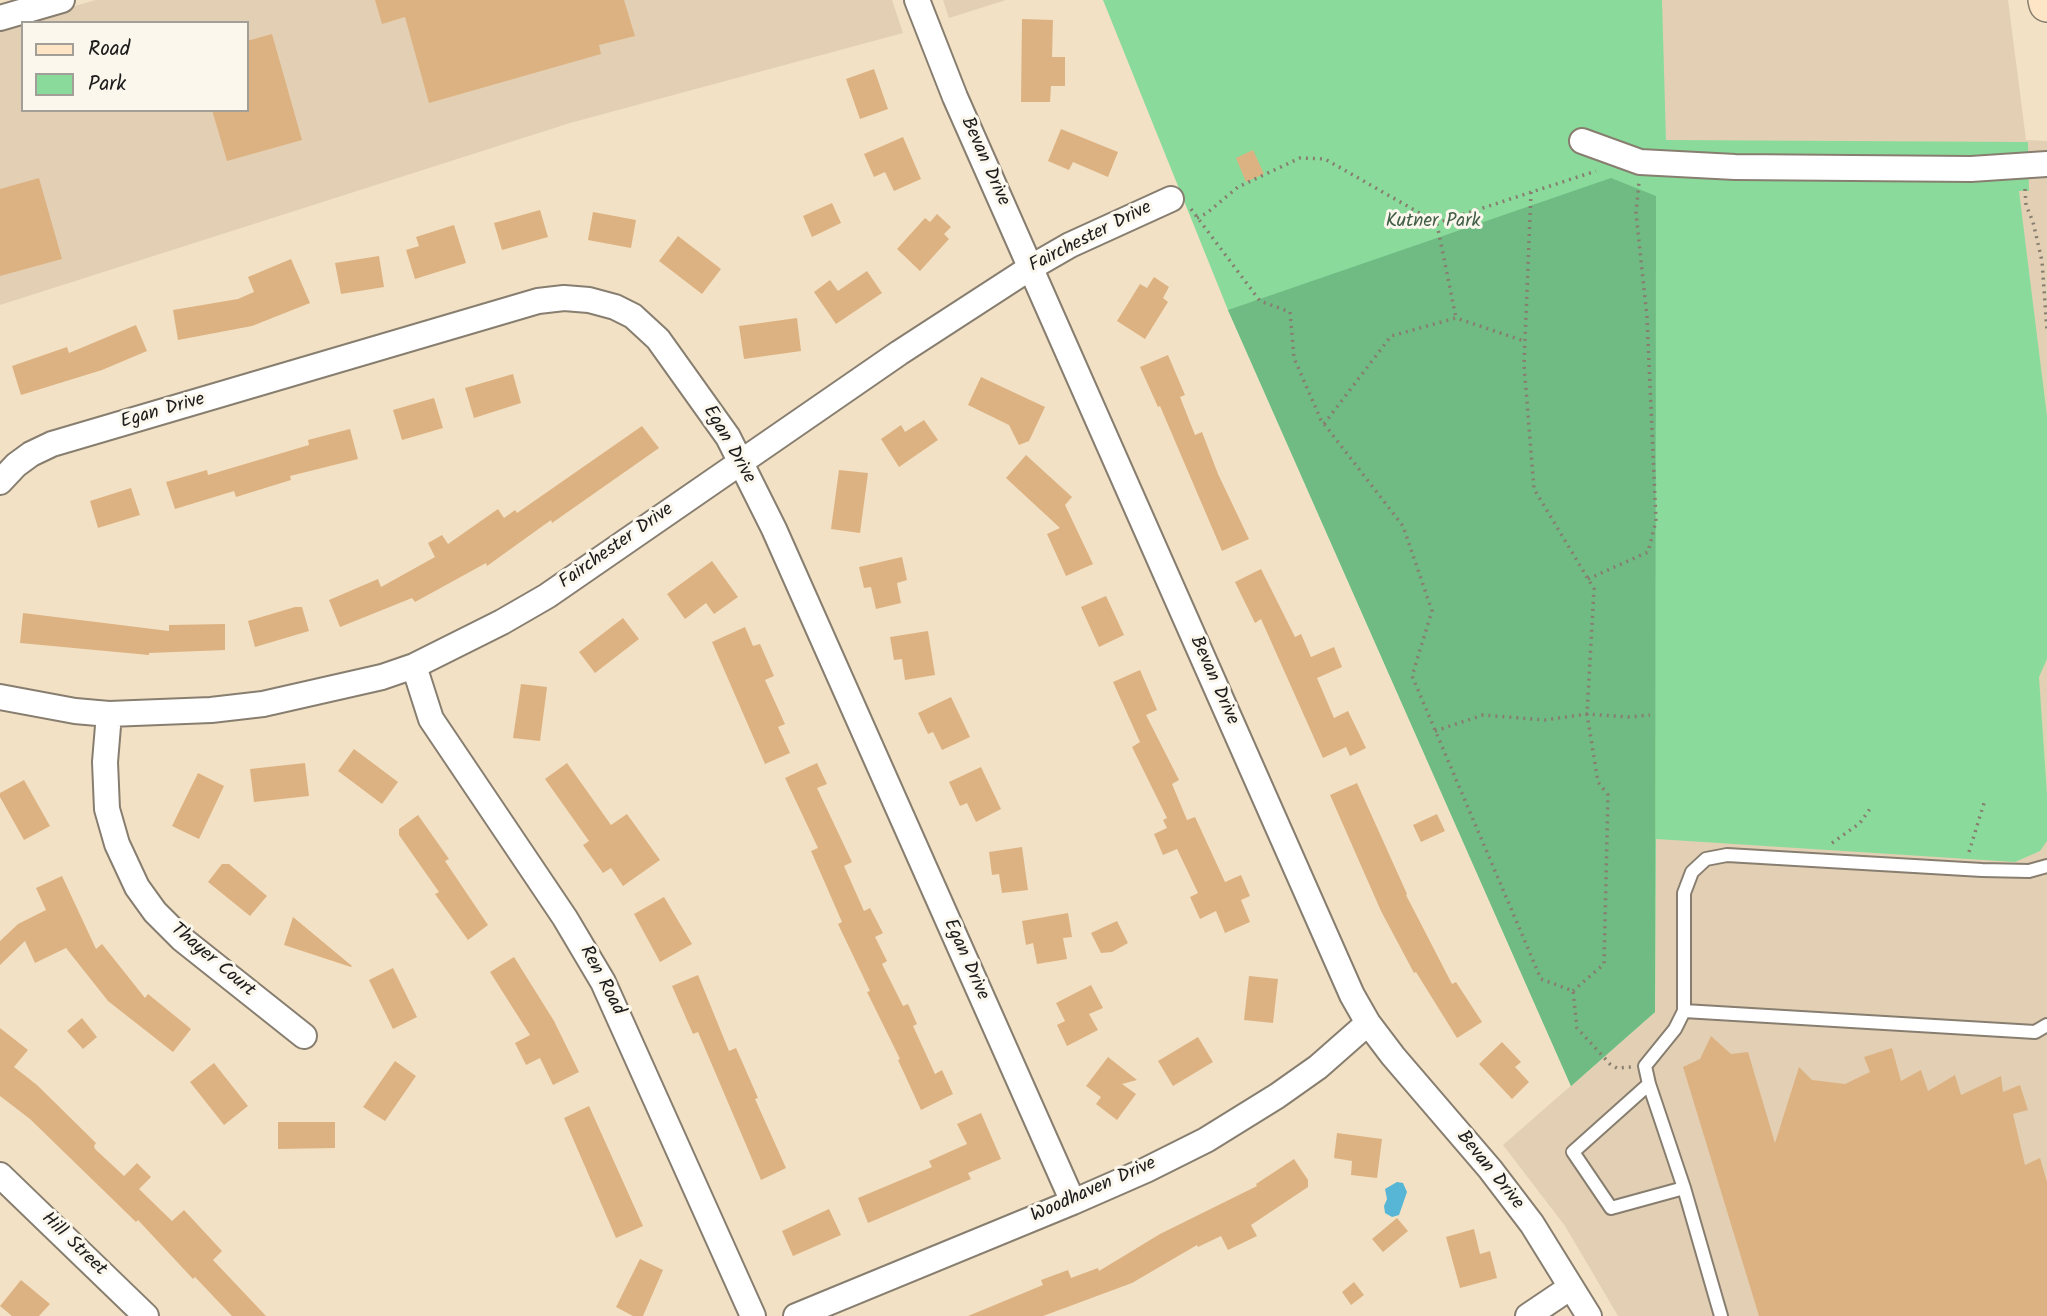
<!DOCTYPE html>
<html>
<head>
<meta charset="utf-8">
<style>
  body { margin:0 }
  #map { position:relative; width:2047px; height:1316px; overflow:hidden; background:#f2e1c4; font-family:Kalam,sans-serif }
  canvas { display:block }
  .legend { position:absolute; left:21px; top:21px; width:228px; height:91px; box-sizing:border-box; background:#fbf7ec; border:2px solid #a29f99; margin:0; padding:9px 12px; list-style:none; font-size:21px; color:#1c1c1c }
  .legend li { display:flex; align-items:center; gap:14px; height:35px }
  .legend b { width:35px; border:2px solid #a29f99 }
</style>
</head>
<body>
<div id="map">
<canvas width="2047" height="1316"></canvas>
<ul class="legend">
<li><b style="height:9px;background:#fee5c5"></b>Road</li>
<li><b style="height:19px;background:#8adb9b"></b>Park</li>
</ul>
</div>
<script>
const c = document.querySelector('canvas').getContext('2d');
c.lineJoin = 'round';
function fill(path, color) { c.fillStyle = color; c.fill(path, 'evenodd'); }
const shape = rows => new Path2D(rows.map(r => 'M' + r).join(''));
function strokePath(path, color, width, dash) { c.strokeStyle = color; c.lineWidth = width; c.lineCap = dash ? 'butt' : 'round'; c.setLineDash(dash || []); c.stroke(path); }
function drawText(font, color, halo, rows, align = 'center') {
  c.font = font + ' Kalam,sans-serif'; c.lineWidth = 6; c.setLineDash([]); c.textBaseline = 'middle'; c.strokeStyle = halo; c.fillStyle = color; for (const [text, x, y, turn = 0] of rows) {
    c.save(); c.translate(x, y); c.rotate((+turn || 0) * Math.PI / 180); c.textAlign = isNaN(turn) ? turn : align; if (halo) c.strokeText(text, 0, 0); c.fillText(text, 0, 0); c.restore();
  }
}
fill(shape([
  [96,0,892,0,903,33,570,123,0,305,0,27],
  [23,23,247,23,247,110,23,110],
  [943,0,1006,0,949,18],
  [1656,0,2008,0,2026,140,2047,141,2047,1316,1618,1316,1565,1226,1503,1145,1655,1012]
]), '#e3d0b4');
fill(shape([
  [1103,0,1662,0,1666,140,2028,142,2029,191,2019,191,2047,416,2047,659,2039,677,2047,795,2047,841,2040,851,2015,862,1656,839,1655,1012,1571,1086,1228,310]
]), '#8adb9b');
fill(shape([
  [1611,178,1656,196,1655,1012,1571,1086,1228,310]
]), '#6fbb83');
fill(shape([
  [1397,1182,1403,1183,1407,1192,1399,1215,1392,1217,1385,1213,1384,1206,1387,1199,1385,1189]
]), '#57b6d5');
fill(shape([
  [375,0,624,0,635,36,599,45,601,54,429,103,405,17,382,24],
  [1022,19,1053,20,1052,57,1065,57,1065,86,1051,86,1050,102,1021,102],
  [272,34,302,140,227,161,212,110,247,110,247,41],
  [874,69,888,109,860,119,846,79],
  [1061,129,1118,152,1108,177,1073,162,1069,170,1048,161],
  [903,137,921,179,894,191,885,172,874,177,864,154],
  [1253,150,1264,174,1246,182,1236,158],
  [39,178,62,259,0,276,0,189],
  [832,203,841,223,812,237,803,216],
  [540,210,548,237,502,250,494,223],
  [593,212,636,220,631,248,588,240],
  [937,214,951,227,944,234,949,239,920,271,897,249,925,218,930,222],
  [454,225,466,263,415,279,406,250,419,246,416,237],
  [678,236,721,269,702,294,659,261],
  [379,256,384,287,341,294,335,263],
  [291,259,310,303,252,326,178,340,173,310,238,299,254,292,248,277],
  [867,271,882,293,836,324,814,292,830,280,838,291],
  [1154,277,1169,287,1163,298,1168,302,1145,339,1117,321,1140,284,1147,288],
  [797,318,801,351,744,359,739,326],
  [136,325,147,351,102,370,21,395,12,366,67,347,69,353],
  [1168,355,1185,395,1180,397,1195,435,1202,432,1218,474,1249,539,1222,551,1160,406,1158,407,1140,367],
  [513,374,521,403,474,418,465,388],
  [981,377,1045,407,1029,441,1019,445,1009,425,968,405],
  [434,398,443,428,402,440,393,410],
  [924,420,938,440,899,467,881,439,901,425,905,432],
  [642,426,659,448,552,523,551,520,487,566,486,563,415,602,412,598,340,627,329,600,378,579,381,587,435,557,428,543,442,535,448,544,498,509,504,518,515,510,517,513],
  [350,429,358,459,290,476,291,480,236,497,234,491,175,509,166,482,207,470,208,475,309,445,308,440],
  [1026,455,1072,497,1065,505,1093,564,1066,576,1047,534,1060,528,1006,478],
  [839,470,868,473,860,533,831,529],
  [131,488,140,515,98,528,90,501],
  [902,557,907,580,897,583,901,603,876,609,871,587,864,588,859,567],
  [712,561,738,597,714,614,706,603,685,619,667,594],
  [1261,569,1295,637,1301,634,1311,657,1334,647,1342,667,1317,678,1334,718,1348,711,1366,748,1350,756,1346,747,1323,758,1261,619,1255,623,1235,582],
  [1106,596,1124,635,1099,647,1081,607],
  [295,607,302,607,309,631,255,647,248,621],
  [23,613,169,631,169,625,225,624,225,650,149,653,149,655,20,643],
  [623,618,639,639,595,673,579,652],
  [745,627,753,646,760,644,774,676,765,680,785,724,778,727,790,753,765,764,712,642],
  [928,631,935,675,905,680,902,659,894,660,890,637],
  [1140,670,1157,710,1146,715,1179,780,1172,784,1187,820,1195,817,1225,882,1241,875,1250,896,1241,900,1250,922,1225,933,1216,911,1200,919,1190,897,1198,893,1177,849,1163,855,1154,834,1167,828,1163,820,1167,818,1132,747,1140,742,1113,682],
  [521,684,547,687,540,741,513,738],
  [951,697,970,737,942,750,933,732,928,734,918,713],
  [354,749,398,782,382,804,338,771],
  [305,763,309,796,254,802,250,769],
  [567,763,611,825,627,814,660,860,623,886,611,868,603,873,583,845,589,841,545,779],
  [817,763,827,784,817,788,852,862,844,866,864,911,870,908,883,933,875,937,887,961,882,964,903,1006,908,1004,917,1024,913,1026,935,1074,942,1070,953,1094,921,1110,898,1060,900,1059,867,992,870,991,838,924,842,922,811,851,818,848,785,778],
  [981,767,1001,809,976,822,967,803,960,806,949,782],
  [198,773,224,786,199,839,172,826],
  [24,780,50,826,24,840,0,797,0,793],
  [1357,783,1407,894,1406,895,1452,984,1456,982,1482,1022,1457,1038,1416,972,1414,973,1381,911,1330,795],
  [1437,814,1445,831,1421,842,1413,825],
  [418,815,449,859,445,861,488,925,468,940,435,894,439,892,399,835,399,829],
  [1022,847,1028,890,1002,893,999,874,992,875,989,852],
  [222,864,229,864,267,896,250,916,208,882],
  [62,876,96,949,102,944,145,998,148,994,191,1029,173,1052,108,1001,66,948,35,963,25,941,0,965,0,941,18,924,46,910,36,888],
  [664,897,692,944,660,962,634,914],
  [1068,913,1072,937,1063,938,1067,959,1037,964,1033,943,1026,945,1022,921],
  [293,917,352,966,351,967,284,945],
  [1117,921,1128,943,1112,952,1101,953,1091,933],
  [514,957,554,1021,579,1072,553,1085,540,1058,526,1065,515,1043,530,1035,490,972],
  [393,968,417,1017,393,1029,369,980],
  [698,975,729,1051,736,1048,758,1098,755,1099,786,1168,761,1180,698,1032,693,1034,672,986],
  [1249,976,1278,979,1273,1023,1244,1020],
  [1091,985,1103,1008,1089,1014,1098,1030,1067,1046,1057,1025,1065,1021,1056,1003],
  [82,1018,97,1037,83,1049,67,1031],
  [0,1028,28,1050,14,1067,37,1085,96,1143,94,1146,95,1149,124,1176,137,1163,151,1177,139,1189,172,1221,184,1210,222,1251,213,1260,266,1316,232,1316,195,1277,193,1279,138,1220,136,1222,30,1119,0,1096],
  [1711,1036,1731,1054,1748,1052,1775,1143,1799,1067,1812,1080,1845,1084,1870,1072,1864,1057,1892,1048,1901,1081,1921,1070,1928,1091,1955,1075,1961,1095,2001,1076,2003,1092,2020,1085,2028,1110,2013,1114,2025,1165,2040,1158,2047,1182,2047,1316,1759,1316,1683,1067,1700,1059],
  [1198,1037,1213,1062,1173,1086,1158,1061],
  [1502,1042,1521,1062,1515,1067,1529,1082,1512,1099,1479,1064],
  [1108,1057,1137,1080,1122,1084,1136,1094,1117,1120,1096,1104,1101,1097,1086,1086],
  [395,1061,416,1076,385,1121,363,1107],
  [214,1063,248,1106,224,1125,190,1082],
  [589,1106,643,1226,616,1238,564,1118],
  [981,1113,1001,1159,968,1173,971,1179,868,1223,858,1198,932,1167,929,1161,967,1144,957,1124],
  [278,1122,335,1122,335,1148,278,1149],
  [1337,1133,1382,1139,1377,1178,1351,1175,1352,1161,1334,1158],
  [1294,1159,1308,1180,1308,1187,1251,1225,1257,1236,1228,1250,1221,1236,1198,1247,1197,1245,1132,1283,1043,1316,968,1316,1043,1285,1041,1280,1068,1270,1071,1278,1098,1268,1099,1271,1160,1234,1257,1186,1256,1184],
  [829,1209,841,1235,793,1256,782,1231],
  [1397,1218,1408,1231,1383,1252,1372,1239],
  [1474,1229,1480,1254,1490,1251,1497,1278,1460,1288,1446,1237],
  [640,1259,663,1270,643,1316,633,1316,616,1307],
  [21,1280,50,1304,39,1316,12,1316,0,1306],
  [1354,1282,1364,1295,1351,1305,1342,1292]
]), '#ddb282');
const lane = shape([
  [1684,1011,2035,1032,2047,1025],
  [1649,1084,1573,1152,1611,1208,1684,1188],
  [1721,1316,1684,1188,1649,1084,1645,1066,1675,1029,1684,1011,1684,893,1692,872,1706,859,1727,855,1982,870,2029,871,2047,866]
]);
const street = shape([
  [917,0,955,97,1352,995,1368,1023,1393,1056,1490,1169,1532,1224,1589,1316],
  [0,18,62,0],
  [1582,141,1640,162,1735,167,1971,169,2047,164],
  [0,482,16,465,31,454,52,444,538,301,564,298,589,300,615,307,633,316,658,339,728,437,774,529,1073,1202],
  [414,666,431,719,565,918,603,982,753,1316],
  [0,697,75,711,109,714,211,710,263,704,382,677,414,666,502,622,547,596,899,353,1030,268,1070,245,1171,199],
  [109,714,105,762,107,809,117,844,137,887,155,912,182,939,304,1036],
  [0,1175,146,1316],
  [796,1316,1073,1202,1146,1170,1206,1140,1277,1096,1318,1067,1368,1023],
  [1528,1316,1571,1287]
]);
const secondary = shape([
  [2046,0,2047,4]
]);
strokePath(lane, '#877e70', 16);
strokePath(street, '#877e70', 28);
strokePath(secondary, '#877e70', 38);
strokePath(shape([
  [2025,189,2026,205,2033,222,2042,261,2047,331],
  [1531,192,1524,365,1534,489,1594,589,1587,714,1598,782,1608,795,1604,964,1573,991],
  [1191,209,1260,301,1290,312,1294,358,1321,420,1403,526,1432,611,1412,676,1541,979,1573,991,1577,1028,1610,1064,1617,1068,1631,1067],
  [1197,218,1207,213,1238,187,1300,158,1325,159,1437,223,1596,171],
  [1437,224,1456,318],
  [1324,424,1391,336,1456,318,1524,341],
  [1588,579,1648,552,1656,521,1647,317,1636,213,1639,182],
  [1435,731,1483,715,1545,720,1587,714,1628,717,1650,715],
  [1832,843,1860,823,1872,806],
  [1969,852,1984,803]
]), '#877e70', 3.5, [2, 5]);
strokePath(lane, '#fff', 12);
strokePath(street, '#fff', 24);
strokePath(secondary, '#fee5c5', 35);
drawText('19px', '#1c1c1c', '#fbf7ec', [
  ["Bevan Drive",984,162,66],
  ["Fairchester Drive",1091,238,-27],
  ["Egan Drive",163,412,-16],
  ["Egan Drive",728,445,60],
  ["Fairchester Drive",617,547,-35],
  ["Bevan Drive",1213,681,66],
  ["Egan Drive",965,960,66],
  ["Thayer Court",212,961,40],
  ["Ren Road",601,981,62],
  ["Bevan Drive",1489,1171,51],
  ["Woodhaven Drive",1094,1191,-24],
  ["Hill Street",73,1245,44]
]);
drawText('19px', '#425f48', '#fbf7ec', [
  ["Kutner Park",1433,223]
]);
</script>
</body>
</html>
